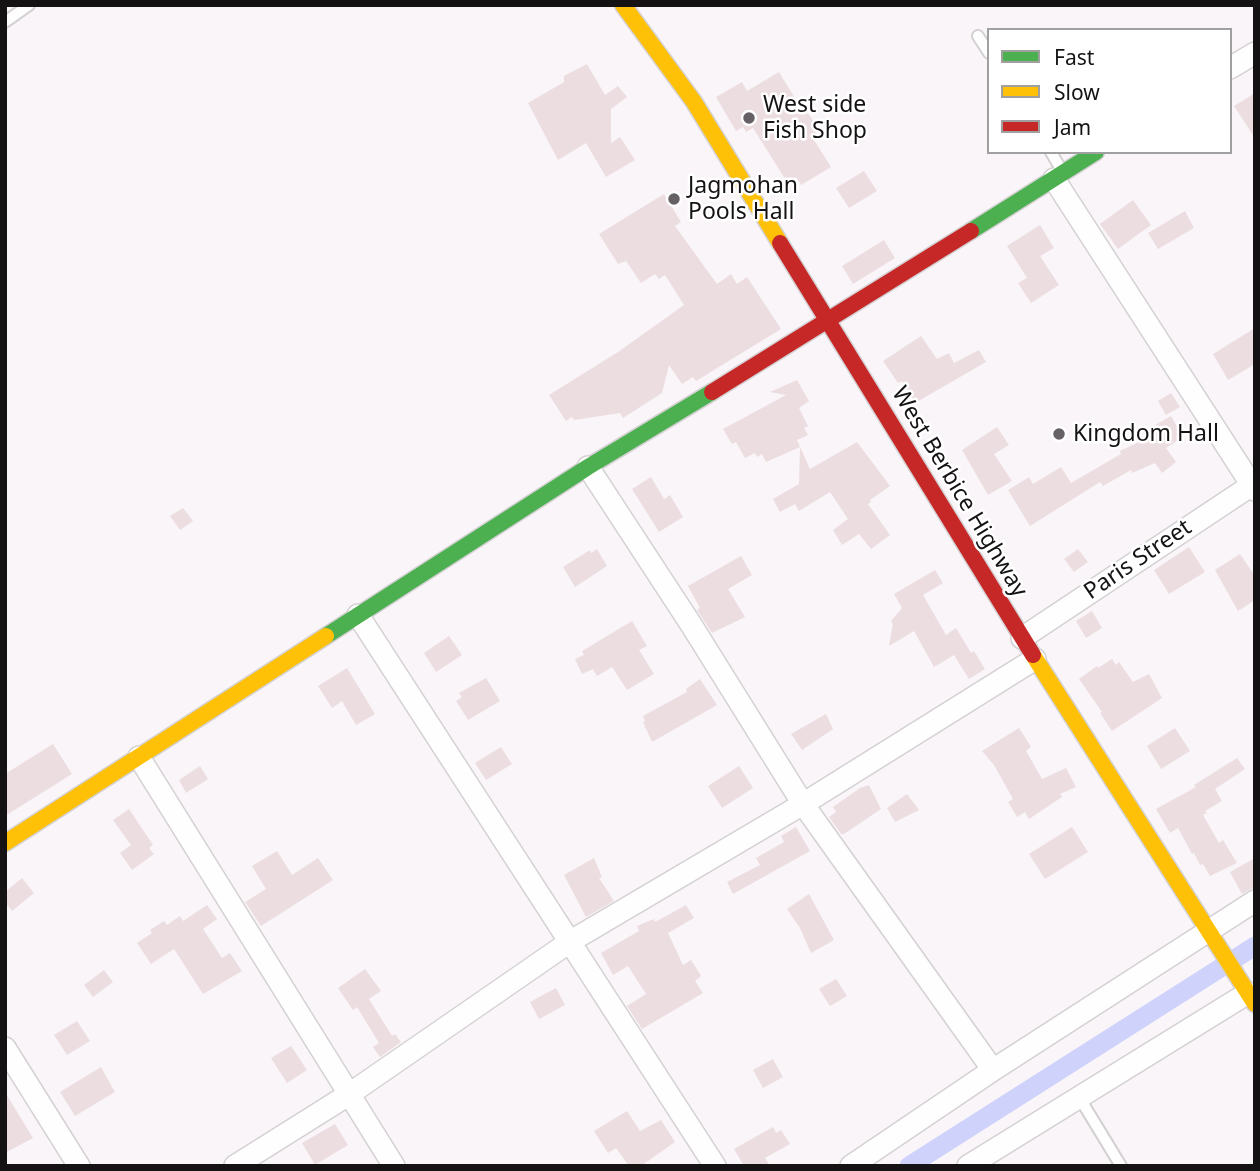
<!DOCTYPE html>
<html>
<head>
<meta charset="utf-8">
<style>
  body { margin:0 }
  #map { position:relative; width:1260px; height:1171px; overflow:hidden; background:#faf5f8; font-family:"Noto Sans",sans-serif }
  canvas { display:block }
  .frame { position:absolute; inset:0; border:7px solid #151214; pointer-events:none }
  .legend { position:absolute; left:987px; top:28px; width:245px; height:126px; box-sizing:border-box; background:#fff; border:2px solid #a1a0a1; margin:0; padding:9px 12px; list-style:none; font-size:21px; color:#151214 }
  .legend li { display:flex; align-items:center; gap:14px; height:35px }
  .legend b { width:35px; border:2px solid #a1a0a1 }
</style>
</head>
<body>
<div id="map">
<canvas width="1260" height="1171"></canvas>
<div class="frame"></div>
<ul class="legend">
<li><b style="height:9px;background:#4caf50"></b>Fast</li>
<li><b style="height:9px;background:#ffc107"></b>Slow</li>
<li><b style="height:9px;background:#c62828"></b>Jam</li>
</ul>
</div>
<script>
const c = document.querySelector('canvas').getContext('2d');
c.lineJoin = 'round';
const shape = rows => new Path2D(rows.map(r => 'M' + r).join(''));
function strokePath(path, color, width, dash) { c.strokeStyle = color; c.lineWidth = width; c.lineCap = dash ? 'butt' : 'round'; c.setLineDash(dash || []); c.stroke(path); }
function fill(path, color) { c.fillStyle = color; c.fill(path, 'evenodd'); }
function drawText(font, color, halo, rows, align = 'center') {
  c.font = font + ' "Noto Sans",sans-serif'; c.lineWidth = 5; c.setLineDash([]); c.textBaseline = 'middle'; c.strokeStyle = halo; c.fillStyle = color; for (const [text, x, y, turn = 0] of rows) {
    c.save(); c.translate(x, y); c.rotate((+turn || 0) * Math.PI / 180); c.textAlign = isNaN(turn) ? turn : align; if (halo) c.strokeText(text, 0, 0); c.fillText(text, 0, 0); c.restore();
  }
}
strokePath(shape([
  [909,1166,1255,946]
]), '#cfd3fc', 19);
fill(shape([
  [587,64,605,95,618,86,627,97,611,109,611,143,620,137,635,160,606,177,586,143,558,160,528,103,564,82,564,76],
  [779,72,801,108,803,106,820,131,812,137,831,167,801,185,796,177,787,182,753,128,746,132,743,127,736,131,716,97,742,82,747,91],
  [1255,93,1255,138,1234,106],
  [864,171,877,191,849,208,836,188],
  [664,194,681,222,675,226,717,284,731,274,737,284,747,277,781,329,696,381,693,377,682,384,669,365,662,393,623,418,620,413,574,420,572,417,566,421,549,395,618,352,684,305,665,275,659,279,655,274,641,283,626,261,618,264,599,234],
  [1133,200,1151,225,1118,249,1100,224],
  [1185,211,1194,228,1158,249,1148,233],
  [1040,225,1054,248,1040,256,1059,285,1031,303,1018,283,1027,278,1007,246],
  [884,240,895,258,853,284,842,266],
  [1255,328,1255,364,1228,380,1213,354],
  [921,336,937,359,949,353,954,363,979,350,986,362,915,403,902,381,898,383,883,361],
  [797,380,809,401,799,408,808,426,804,428,808,435,797,440,810,469,857,442,890,486,870,500,871,502,868,504,890,535,871,549,859,534,842,545,833,530,848,519,830,492,799,511,795,504,780,512,773,499,799,484,800,447,766,462,762,454,757,457,755,453,745,458,736,442,732,444,723,429,786,395,770,392],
  [1171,393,1180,407,1166,415,1158,401],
  [1171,416,1183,437,1166,448,1176,462,1162,473,1155,463,1132,473,1131,470,1103,486,1100,482,1030,526,1008,490,1029,477,1033,484,1061,467,1071,483,1121,454,1120,451,1149,437,1145,431],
  [997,427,1009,445,994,454,1012,481,988,495,962,450],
  [651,477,664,499,670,495,683,517,659,532,632,489],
  [183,508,193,521,180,530,170,516],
  [1189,547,1205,572,1169,594,1154,570],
  [597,549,607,566,575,587,563,567,590,550,591,553],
  [1078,549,1088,562,1074,572,1064,559],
  [1240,554,1255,576,1255,600,1238,611,1215,570],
  [741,556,752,575,728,589,745,617,712,633,697,610,700,608,688,586],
  [935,570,943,583,923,595,946,635,956,628,971,653,974,651,985,669,969,679,954,655,934,667,914,631,889,646,893,624,891,621,902,608,894,594],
  [1092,611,1102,628,1086,638,1076,621],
  [632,621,647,646,639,650,654,674,627,690,612,667,597,676,593,669,582,674,575,659,584,655,582,651],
  [449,636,462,655,436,672,424,653],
  [1112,659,1116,665,1119,662,1133,682,1149,674,1162,698,1112,731,1100,713,1102,712,1079,679,1097,666,1098,668],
  [347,668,375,714,356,725,342,701,332,708,318,686],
  [486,678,500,701,468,720,456,701,462,697,459,693],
  [700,679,717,705,652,742,643,722,645,721,643,716,687,692,686,689],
  [826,714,833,729,802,750,791,734],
  [1019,728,1031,747,1026,751,1042,779,1066,768,1076,787,1060,794,1062,797,1029,819,1025,812,1017,817,1008,802,1013,799,994,765,982,751],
  [1175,728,1190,751,1161,769,1147,746],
  [53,744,72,774,5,816,5,774],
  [501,747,512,764,486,780,475,763],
  [1237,758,1245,769,1215,789,1222,801,1205,811,1207,813,1203,815,1219,843,1223,840,1237,863,1210,876,1203,864,1200,865,1194,853,1192,854,1178,828,1170,833,1156,809,1196,787,1194,785],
  [200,766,208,779,186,793,179,780],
  [739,766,753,788,722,808,708,786],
  [869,785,881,809,844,834,841,834,829,817,836,812,833,807,860,788],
  [907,794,919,810,895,822,887,808],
  [129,809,153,845,149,848,154,854,132,870,120,853,131,845,113,820],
  [796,827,810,851,733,894,727,882,760,865,756,858,784,842,781,836],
  [1072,827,1088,852,1045,879,1029,854],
  [277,851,292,875,318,858,333,880,261,926,245,902,266,889,252,866],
  [594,858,602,877,599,878,614,901,586,917,564,875],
  [1255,858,1255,887,1242,894,1230,872],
  [22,878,34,893,12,911,5,902,5,892],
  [809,894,834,940,811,953,800,928,787,909],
  [207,905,217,919,203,929,222,958,230,953,242,971,203,994,174,949,151,964,137,943,152,933,150,930,164,921,167,925,180,916,183,921],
  [686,905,694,918,668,933,683,965,691,960,701,976,695,981,703,993,642,1029,627,1006,646,994,628,966,613,975,601,953,639,931,637,926,654,919,655,922],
  [365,969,381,991,369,999,392,1036,395,1034,401,1042,380,1057,373,1047,379,1043,357,1007,353,1010,338,988],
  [104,970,113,982,93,997,84,985],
  [836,979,847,996,830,1006,819,989],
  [556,988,565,1005,539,1019,530,1002],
  [77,1021,90,1041,67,1055,54,1035],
  [291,1046,307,1070,287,1083,271,1058],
  [773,1059,783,1077,763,1088,753,1070],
  [101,1067,115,1092,75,1116,60,1092],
  [5,1092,33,1138,5,1153],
  [627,1111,640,1131,661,1120,675,1142,641,1166,629,1166,616,1148,608,1153,594,1131],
  [335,1124,348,1145,315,1165,302,1143],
  [773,1127,776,1133,781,1130,790,1144,765,1158,770,1166,744,1166,734,1149]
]), '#ecdde1');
const lane = shape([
  [5,22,29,5],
  [978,36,989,53],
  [1051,152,1062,171],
  [1079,1097,1121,1166]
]);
const street = shape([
  [1230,68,1255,53],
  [1054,179,1255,490],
  [588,467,692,626,803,804,993,1070],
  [358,615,715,1166],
  [1022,638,1255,483],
  [139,757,394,1166],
  [5,1048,79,1166],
  [235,1166,348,1095,571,941,803,804,1035,659],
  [851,1166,993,1070,1255,901],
  [968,1166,1248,993]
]);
const fast = shape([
  [971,231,1096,152],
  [326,636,588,467,712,392]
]);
const slow = shape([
  [623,5,694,102,780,243],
  [1033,655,1255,1004],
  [5,843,326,636]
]);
const jam = shape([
  [780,243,1033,655],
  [712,392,971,231]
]);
strokePath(lane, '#d4d1d3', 14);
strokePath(street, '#d4d1d3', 24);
strokePath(fast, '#d4d1d3', 19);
strokePath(slow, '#d4d1d3', 19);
strokePath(jam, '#d4d1d3', 19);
strokePath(lane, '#fefefe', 10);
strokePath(street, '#fefefe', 21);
strokePath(fast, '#4caf50', 16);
strokePath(slow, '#ffc107', 16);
strokePath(jam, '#c62828', 16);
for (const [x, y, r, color] of [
  [749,118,7,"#656164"],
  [674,199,7,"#656164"],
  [1059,434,7,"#656164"]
]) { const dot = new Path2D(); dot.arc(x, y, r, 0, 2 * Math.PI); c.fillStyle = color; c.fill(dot); strokePath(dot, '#fff', 2.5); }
drawText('23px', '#151214', '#fff', [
  ["West side",763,105],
  ["Fish Shop",763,131],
  ["Jagmohan",688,186],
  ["Pools Hall",688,212],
  ["Kingdom Hall",1073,434]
], 'left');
drawText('23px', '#151214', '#fff', [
  ["West Berbice Highway",959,492,59],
  ["Paris Street",1138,560,-34]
]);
</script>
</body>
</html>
